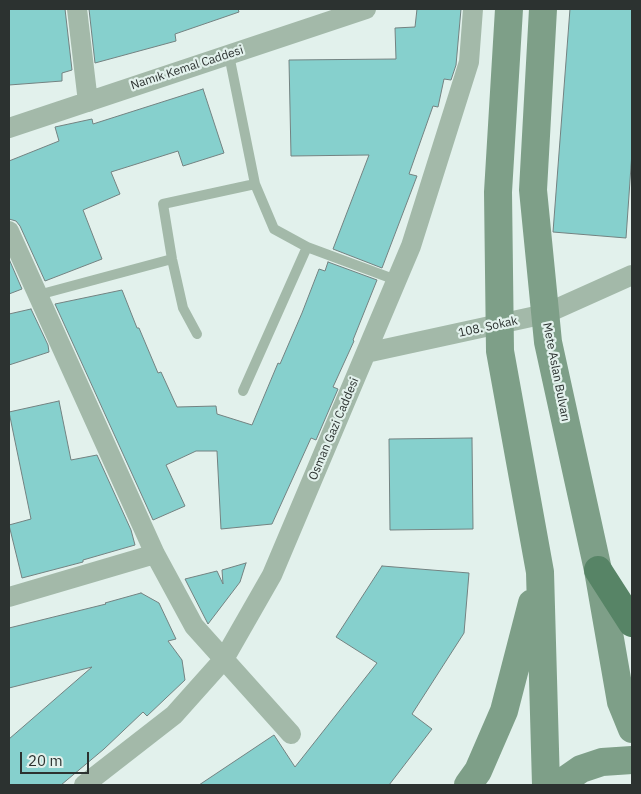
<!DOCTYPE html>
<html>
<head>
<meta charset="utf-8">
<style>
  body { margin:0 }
  #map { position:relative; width:641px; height:794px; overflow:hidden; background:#e2f1ec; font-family:"IBM Plex Sans",sans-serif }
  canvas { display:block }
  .frame { position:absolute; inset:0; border:10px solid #2c3230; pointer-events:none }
  .scale { position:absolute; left:20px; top:752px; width:69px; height:22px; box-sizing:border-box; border:2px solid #2c3230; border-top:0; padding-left:6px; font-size:15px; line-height:18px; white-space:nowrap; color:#2c3230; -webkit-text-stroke:4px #e2f1ec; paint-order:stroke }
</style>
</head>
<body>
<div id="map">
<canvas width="641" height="794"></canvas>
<div class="frame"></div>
<div class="scale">20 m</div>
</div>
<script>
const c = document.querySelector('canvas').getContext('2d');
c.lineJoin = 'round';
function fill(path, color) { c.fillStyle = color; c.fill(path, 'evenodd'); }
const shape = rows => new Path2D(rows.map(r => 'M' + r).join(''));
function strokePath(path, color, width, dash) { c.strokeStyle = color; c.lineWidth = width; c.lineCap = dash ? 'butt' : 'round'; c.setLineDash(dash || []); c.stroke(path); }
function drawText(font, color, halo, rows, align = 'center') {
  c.font = font + ' "IBM Plex Sans",sans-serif'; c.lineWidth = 4.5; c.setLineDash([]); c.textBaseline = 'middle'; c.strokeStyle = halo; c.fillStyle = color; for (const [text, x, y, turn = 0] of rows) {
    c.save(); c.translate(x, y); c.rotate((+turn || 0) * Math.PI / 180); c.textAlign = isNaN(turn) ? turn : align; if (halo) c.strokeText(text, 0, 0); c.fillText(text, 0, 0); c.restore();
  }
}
const building = shape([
  [9,9,65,9,72,70,62,73,62,81,9,85,9,9],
  [89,9,238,9,239,12,175,34,176,41,95,63,89,9],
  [417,9,461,9,456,65,451,80,444,79,438,107,433,106,409,174,417,176,382,268,333,249,369,155,291,156,289,60,396,59,395,28,415,27,417,9],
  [570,9,632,9,632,152,626,238,553,232,570,9],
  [203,89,224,153,183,166,178,151,111,172,120,194,83,210,102,259,45,281,20,226,16,221,9,219,9,161,59,141,55,127,92,119,93,124,203,89],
  [9,259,22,289,9,294,9,259],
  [328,262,377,280,353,340,354,341,333,387,338,389,316,440,311,438,272,524,221,529,217,451,196,451,166,465,185,506,153,520,55,304,122,290,137,328,139,328,158,373,161,372,177,407,216,406,217,414,252,425,278,363,280,364,302,313,319,269,325,271,328,262],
  [31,309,48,345,49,352,9,365,9,314,31,309],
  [59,401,71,460,97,455,131,530,135,545,83,560,83,562,22,578,9,525,31,519,9,412,59,401],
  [472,438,473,529,390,530,389,439,472,438],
  [246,563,240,582,208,624,185,579,217,571,223,584,222,570,246,563],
  [382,566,469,573,464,633,412,714,432,729,389,785,199,785,274,735,295,767,377,663,336,637,382,566],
  [141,593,159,603,176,639,168,641,182,660,185,680,147,716,143,712,104,749,61,785,9,785,9,739,92,667,9,688,9,628,106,604,105,603,141,593]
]);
fill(building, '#86d0cd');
strokePath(building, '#738281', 1);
strokePath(shape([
  [229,55,255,184,274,229,307,247,243,391],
  [307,247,396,280],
  [38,295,172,259],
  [197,334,183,308,172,259,163,204,255,184]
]), '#a3b9a9', 10);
strokePath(shape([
  [77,9,88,102],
  [9,128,366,9],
  [9,231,155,554,194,626,291,734],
  [366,353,545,314,632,275],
  [9,597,155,554],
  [84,785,174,715,224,659,272,575,411,246,469,62,473,9]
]), '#a3b9a9', 20);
strokePath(shape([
  [509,9,498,192,500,351,540,572,546,785],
  [543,9,533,190,548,342,598,570,621,702,632,729],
  [468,785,478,771,504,711,532,603],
  [558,785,581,769,602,762,632,760]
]), '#7e9f88', 28);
strokePath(shape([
  [598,570,632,623]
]), '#578466', 28);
drawText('12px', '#2c3230', '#e2f1ec', [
  ["Namık Kemal Caddesi",187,68,-18],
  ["108. Sokak",488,327,-12],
  ["Mete Aslan Bulvarı",556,372,79],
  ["Osman Gazi Caddesi",334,429,-67]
]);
</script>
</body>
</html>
